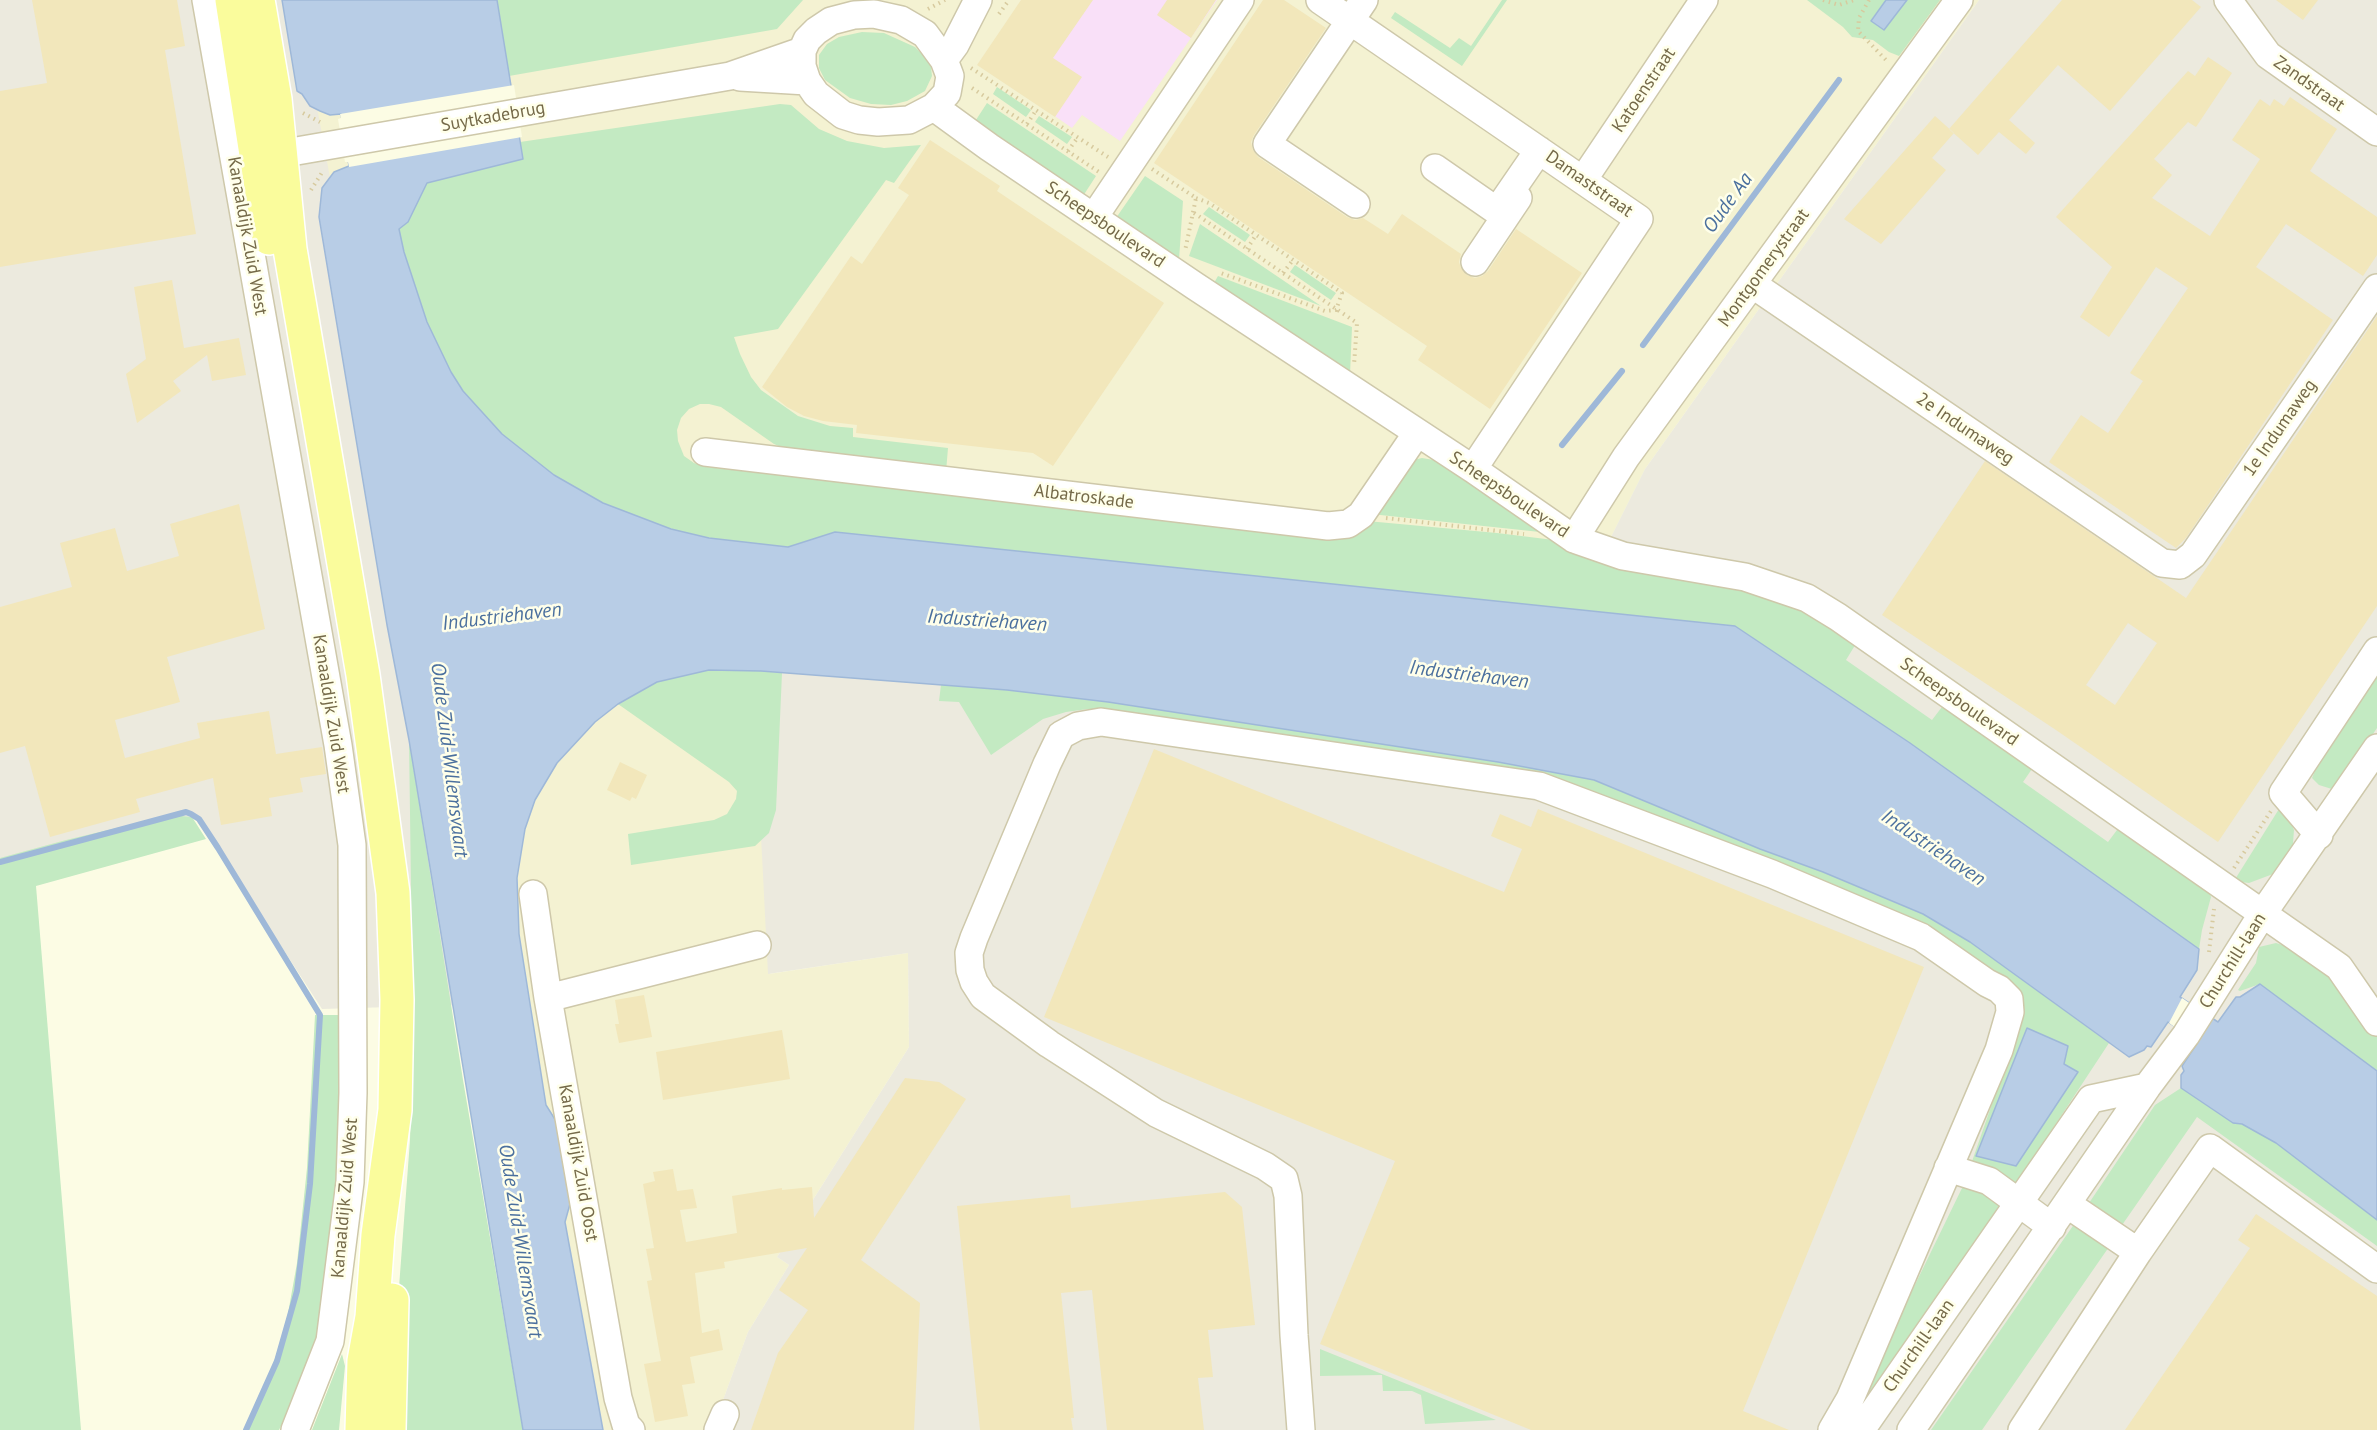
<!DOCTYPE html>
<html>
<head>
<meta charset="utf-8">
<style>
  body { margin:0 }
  canvas { display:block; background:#fcfce4 }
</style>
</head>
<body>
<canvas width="2377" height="1430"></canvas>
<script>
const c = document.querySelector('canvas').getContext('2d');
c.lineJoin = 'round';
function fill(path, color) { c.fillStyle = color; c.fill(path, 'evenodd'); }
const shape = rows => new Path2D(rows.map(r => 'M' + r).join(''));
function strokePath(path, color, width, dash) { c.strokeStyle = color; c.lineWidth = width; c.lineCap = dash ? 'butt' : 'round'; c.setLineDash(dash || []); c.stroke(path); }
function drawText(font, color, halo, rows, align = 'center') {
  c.font = font + ' "PT Sans",sans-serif'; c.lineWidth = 5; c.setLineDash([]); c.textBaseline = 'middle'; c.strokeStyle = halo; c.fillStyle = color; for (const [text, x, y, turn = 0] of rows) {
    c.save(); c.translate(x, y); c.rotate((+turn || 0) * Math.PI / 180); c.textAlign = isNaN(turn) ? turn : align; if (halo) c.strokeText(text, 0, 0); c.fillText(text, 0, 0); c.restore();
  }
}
fill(shape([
  [297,0,1979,0,1645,469,1592,575,769,974,908,953,909,1047,777,1257,789,1265,748,1332,712,1430,560,1430,394,551]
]), '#f4f2d2');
fill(shape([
  [0,0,297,0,344,253,495,1004,322,1009,197,817,0,864],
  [1979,0,2377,0,2377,1430,712,1430,748,1332,789,1265,777,1257,909,1047,908,953,768,974,751,638,1592,575,1645,469]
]), '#eceade');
fill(shape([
  [1043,0,1217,0,1120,141,1082,115,1072,128,993,73]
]), '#f9e0f8');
fill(shape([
  [497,0,803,0,777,29,509,76],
  [1502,0,1507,0,1462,66,1391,18,1395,12,1450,48,1459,38,1471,46],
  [1807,0,1886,0,1871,20,1884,30,1907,0,1940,0,1899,56,1889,52,1873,40,1852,37,1843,27],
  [862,32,884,33,915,47,927,59,931,67,932,76,925,91,907,101,891,105,871,104,850,98,825,80,819,68,819,55,827,44,839,37],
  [997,87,1031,110,1026,117,993,94],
  [987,103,1096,176,1083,196,974,123],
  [780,104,791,105,819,129,847,141,884,148,921,145,894,183,886,180,778,329,734,337,740,354,751,377,761,390,798,416,830,426,853,428,853,437,948,448,946,472,790,451,774,444,721,407,709,404,700,404,689,409,681,418,677,430,678,441,684,456,694,463,706,467,1326,534,1367,521,1497,533,1562,541,1738,585,1809,612,1857,642,1846,660,1932,720,1945,703,2034,766,2023,782,2108,842,2120,826,2208,888,2211,897,2202,930,2199,949,1910,743,1735,626,835,532,788,547,709,538,671,529,636,517,603,503,554,475,502,434,463,391,451,372,427,322,404,252,399,229,408,222,426,183,522,159,520,142],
  [1039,116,1072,137,1067,144,1035,122],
  [1145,176,1183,201,1179,260,1116,218],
  [1209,207,1250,235,1245,242,1203,214],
  [1200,224,1321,306,1189,256],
  [1295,265,1336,293,1331,300,1290,272],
  [1218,276,1352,327,1350,375,1214,283],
  [1422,458,1440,461,1542,530,1540,532,1371,514,1413,460],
  [709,670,761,671,782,673,776,810,769,833,755,846,631,865,628,834,714,820,727,814,736,799,737,791,729,782,618,704,657,682],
  [2377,677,2377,728,2335,790,2319,785,2312,778,2315,771],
  [941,685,1007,690,1108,702,1498,762,1594,780,1760,849,1823,872,1923,914,1970,942,2109,1043,2013,1189,1969,1170,2018,1029,2014,988,1542,782,1088,709,1066,712,1043,719,991,755,959,702,939,701],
  [409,740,463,1080,523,1430,392,1430,392,1381,410,1140,413,1034],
  [2279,809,2285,809,2294,830,2292,856,2281,871,2249,883,2234,881],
  [171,815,192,817,206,839,36,886,81,1430,0,1430,0,858,66,840],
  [2276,943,2292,948,2322,967,2377,1035,2377,1071,2260,984,2240,991,2238,990,2256,963,2259,947],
  [315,1015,341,1015,341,1094,336,1194,317,1339,303,1381,279,1430,245,1430,267,1381,285,1330,297,1263,307,1168],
  [2181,1088,2233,1123,2242,1124,2276,1143,2377,1220,2377,1246,2197,1117,2120,1228,2087,1206,2155,1105],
  [1963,1186,1979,1188,2001,1203,1849,1430,1838,1430,1860,1398],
  [2077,1220,2111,1244,1982,1430,1931,1430],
  [1320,1349,1496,1420,1425,1424,1421,1395,1412,1391,1383,1391,1382,1375,1320,1376],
  [342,1354,345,1366,339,1430,312,1430]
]), '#c3eac2');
const water = shape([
  [282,0,497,0,523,159,427,183,408,222,399,229,404,252,427,322,451,372,463,391,502,434,554,475,603,503,671,529,709,538,788,547,835,532,1735,626,1910,743,2199,949,2197,970,2180,997,2218,1022,2236,997,2240,997,2260,984,2377,1071,2377,1220,2276,1143,2242,1124,2233,1123,2181,1088,2181,1075,2184,1071,2182,1066,2198,1042,2168,1022,2151,1047,2147,1046,2144,1050,2129,1057,1970,942,1923,914,1823,872,1760,849,1594,780,1498,762,1108,702,1007,690,761,671,709,670,657,682,618,704,595,722,557,763,535,800,525,829,517,878,519,934,546,1105,563,1132,573,1193,565,1222,603,1430,523,1430,409,740,387,625,319,217,322,188,334,172,349,166,341,114,330,115,320,111,310,106,302,94,297,91,282,0],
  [1886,0,1907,0,1884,30,1871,21,1886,0],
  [2027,1028,2068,1046,2064,1064,2078,1072,2016,1166,1976,1156,2027,1028]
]);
fill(water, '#b8cde6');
strokePath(water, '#9eb8d8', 1.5);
fill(shape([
  [514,85,522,137,349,167,348,162,345,162,338,119,341,118,340,114],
  [2182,998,2210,1017,2194,1041,2169,1023]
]), '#fcfce4');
strokePath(shape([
  [1643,345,1839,80],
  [1562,445,1622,371],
  [0,862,186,812,191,814,199,819,218,848,320,1015,310,1184,297,1291,277,1361,246,1430]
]), '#9eb8d8', 6);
fill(shape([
  [32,0,177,0,185,46,165,50,196,234,0,267,0,91,47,83],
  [1021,0,1093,0,1053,58,1082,77,1055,117,977,65],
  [1167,0,1216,0,1191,38,1157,15],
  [1263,0,1284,0,1326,28,1254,135,1251,142,1253,150,1258,157,1347,217,1355,220,1363,218,1388,234,1402,214,1461,254,1459,262,1461,268,1467,275,1475,278,1482,276,1488,271,1516,229,1582,273,1490,409,1418,360,1427,346,1154,163],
  [2062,0,2192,0,2201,7,2110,111,2058,65,2009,120,2035,143,2026,154,1999,132,1978,155,1949,129],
  [2276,0,2318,0,2303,20],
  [2208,57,2232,73,2196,127,2188,122,2154,159,2172,175,2152,198,2210,236,2260,159,2232,140,2260,99,2270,106,2274,99,2284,106,2290,97,2337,129,2310,171,2377,217,2377,255,2363,276,2286,224,2256,267,2333,320,2186,538,2176,548,2049,462,2081,415,2108,433,2143,381,2130,373,2188,288,2156,267,2109,337,2080,317,2112,267,2056,217,2188,71,2195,76],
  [1935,116,1954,133,1932,158,1946,170,1881,244,1844,219],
  [930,140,1000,186,997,191,1164,303,1053,466,1033,453,856,433,857,425,823,421,804,416,787,407,762,387,851,256,862,264,909,195,898,188],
  [172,280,184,348,239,338,246,375,212,381,207,355,173,381,181,391,137,423,126,374,146,359,134,287],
  [2377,316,2377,606,2218,842,2056,730,1882,615,1985,461,2186,598],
  [2128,623,2157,643,2115,705,2086,685],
  [239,504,265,629,167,657,180,702,115,720,125,758,200,738,197,723,269,711,276,754,322,747,326,774,300,778,303,792,269,798,272,816,221,825,213,778,136,799,140,812,50,837,25,746,0,753,0,607,72,587,60,543,115,528,127,571,179,556,170,524],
  [1154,749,1504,892,1522,849,1491,836,1500,814,1531,827,1538,809,1924,967,1743,1411,1789,1430,1531,1430,1320,1344,1395,1161,1044,1017],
  [620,762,647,775,636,799,632,797,630,801,607,790],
  [644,995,652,1037,619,1043,615,1024,619,1024,615,1000],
  [782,1030,790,1079,663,1100,656,1052],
  [905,1078,939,1082,966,1099,861,1260,920,1303,914,1430,751,1430,778,1353,808,1310,779,1290,807,1248,724,1262,725,1268,695,1273,702,1333,719,1329,723,1350,690,1357,695,1383,682,1385,688,1416,655,1422,644,1364,661,1361,647,1281,652,1280,646,1249,654,1248,643,1184,655,1181,653,1172,673,1169,677,1191,693,1189,697,1208,680,1210,686,1242,737,1233,732,1196,782,1188,782,1190,812,1187,814,1218],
  [1225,1192,1242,1207,1255,1325,1208,1330,1213,1377,1198,1378,1204,1430,1107,1430,1092,1290,1061,1293,1074,1418,1071,1418,1073,1430,980,1430,957,1206,1070,1195,1071,1208],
  [2256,1214,2377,1296,2377,1430,2125,1430,2250,1248,2238,1240]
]), '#f2e7bb');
const minor = shape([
  [206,0,338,745,352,845,353,1093,350,1182,330,1341,295,1430],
  [1320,0,1639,219,1473,469],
  [2228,0,2268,55,2377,132],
  [874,14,901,20,925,34,944,60,950,76,947,93,934,107,909,120,878,122,859,120,843,115,816,94,807,81,802,66,802,51,807,40,816,31,831,21,854,15,874,14],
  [944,60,955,45,978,0],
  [740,77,807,81],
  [934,107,989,147,1195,286,1473,469,1574,539,1623,556,1745,577,1807,598,1838,617,2339,967,2377,1022],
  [262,157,730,76,802,51],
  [1435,168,1497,211,1539,150],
  [1583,180,1704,0],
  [1356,204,1267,144,1364,0],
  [1094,217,1240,0],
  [1475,262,1518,198],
  [1752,284,2162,563,2180,565,2193,555,2377,288],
  [705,452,1328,526,1348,524,1361,515,1417,433],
  [1574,539,1626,457,1959,0],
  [2319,835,2283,793,2377,651],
  [533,894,548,998,618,1398,626,1425,631,1430],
  [548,998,757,945],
  [1948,1168,1989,1181,2052,1227],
  [2067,1204,2138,1252,2210,1148,2377,1269],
  [718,1430,725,1414],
  [1301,1430,1294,1335,1288,1196,1284,1179,1265,1166,1156,1113,1049,1044,983,996,974,982,970,970,969,953,974,938,1047,764,1061,735,1078,726,1101,722,1539,786,1772,874,1921,937,1987,983,1999,989,2009,999,2010,1012,1999,1050,1850,1399,1832,1430],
  [1861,1430,2091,1099,2147,1087],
  [1911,1430,2147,1087,2186,1035,2263,913,2377,748],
  [2022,1430,2138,1252]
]);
const major = shape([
  [232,0,269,238],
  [258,0,275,99,290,249,363,675,393,893,397,1000,395,1110,378,1235,372,1317,364,1361,362,1430],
  [389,1430,392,1300]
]);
strokePath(minor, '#cec8aa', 30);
strokePath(major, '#fff', 36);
strokePath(shape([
  [1823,0,1839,5,1854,0],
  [1869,0,1859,18,1858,31,1886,60],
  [928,9,945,0],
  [999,14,1009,0],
  [971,68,1108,157],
  [972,88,1099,172],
  [303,113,320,122],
  [1027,124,1037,109],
  [1068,151,1078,137],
  [1152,169,1196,198,1185,251],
  [311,190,323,171],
  [1196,198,1209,203,1342,293,1336,310,1325,311,1221,273],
  [1194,213,1357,323,1354,365],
  [1247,249,1256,235],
  [1283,273,1293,260],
  [1386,518,1524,534],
  [2234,868,2271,811],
  [2209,952,2214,909]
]), '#d7ca9e', 4, [1.5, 4.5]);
strokePath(minor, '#fff', 27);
strokePath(major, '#fafc9c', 33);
drawText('18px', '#756a49', '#ffffea', [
  ["Zandstraat",2309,84,35],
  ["Katoenstraat",1644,90,-56],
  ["Suytkadebrug",493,117,-10],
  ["Damaststraat",1589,184,35],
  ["Scheepsboulevard",1105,225,34],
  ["Kanaaldijk Zuid West",247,236,80],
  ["Montgomerystraat",1764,268,-54],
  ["1e Indumaweg",2280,428,-55],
  ["2e Indumaweg",1965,429,34],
  ["Scheepsboulevard",1509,495,34],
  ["Albatroskade",1084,497,7],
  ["Scheepsboulevard",1959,702,35],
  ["Kanaaldijk Zuid West",331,714,81],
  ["Churchill-laan",2233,961,-58],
  ["Kanaaldijk Zuid Oost",578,1163,80],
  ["Kanaaldijk Zuid West",345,1198,-85],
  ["Churchill-laan",1919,1346,-55]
]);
drawText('italic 20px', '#4b709e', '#ffffea', [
  ["Oude Aa",1728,203,-54],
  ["Industriehaven",502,617,-7],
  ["Industriehaven",987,621,4],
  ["Industriehaven",1469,675,7],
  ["Oude Zuid-Willemsvaart",449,760,83],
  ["Industriehaven",1933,848,34],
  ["Oude Zuid-Willemsvaart",520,1241,81]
]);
</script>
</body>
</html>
